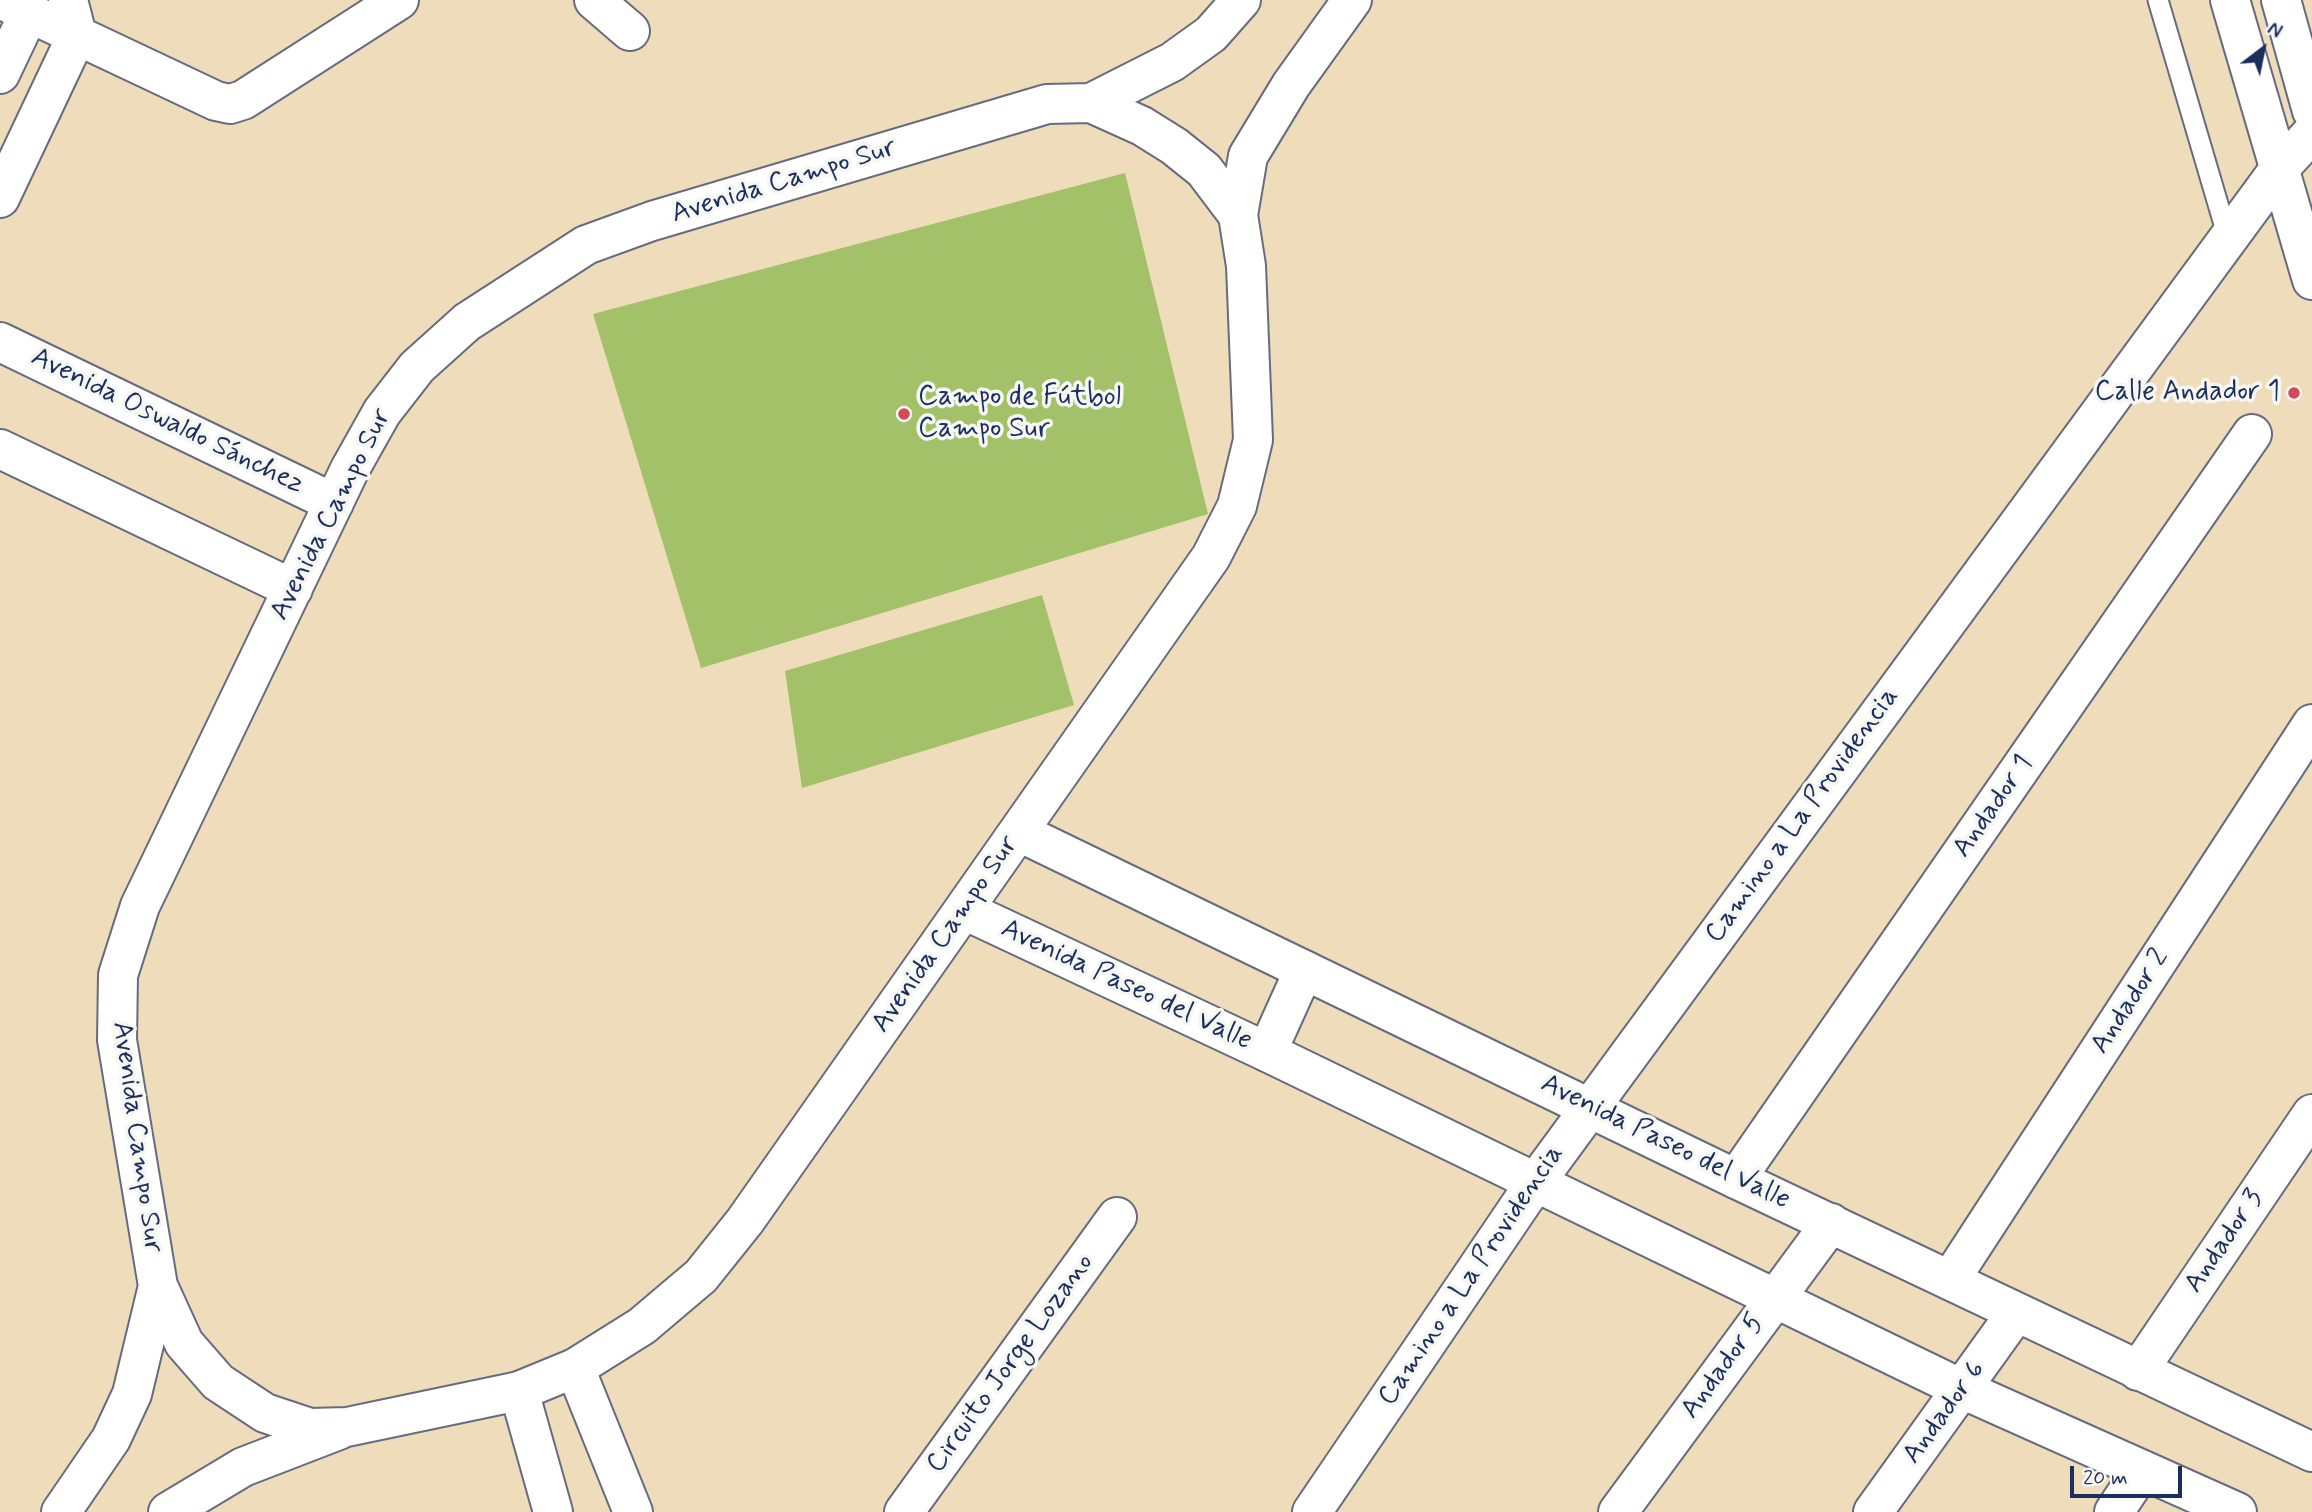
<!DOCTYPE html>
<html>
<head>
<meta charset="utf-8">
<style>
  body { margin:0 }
  #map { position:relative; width:2312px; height:1512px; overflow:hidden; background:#efdcbb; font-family:Mynerve,sans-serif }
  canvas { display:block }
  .north { position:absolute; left:2228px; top:14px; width:70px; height:70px; -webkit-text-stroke:5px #f6f6f2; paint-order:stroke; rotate:32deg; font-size:19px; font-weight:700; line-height:28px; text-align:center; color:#1b2f5e }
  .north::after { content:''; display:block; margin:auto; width:24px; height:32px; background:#1b2f5e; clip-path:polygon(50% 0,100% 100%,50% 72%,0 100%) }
  .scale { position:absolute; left:2070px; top:1466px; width:112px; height:32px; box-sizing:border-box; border:4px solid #1b2f5e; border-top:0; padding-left:9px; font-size:21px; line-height:24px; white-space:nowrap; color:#1b2f5e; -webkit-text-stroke:5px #f6f6f2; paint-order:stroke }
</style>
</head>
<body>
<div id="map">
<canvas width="2312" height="1512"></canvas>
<div class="north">N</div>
<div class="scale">20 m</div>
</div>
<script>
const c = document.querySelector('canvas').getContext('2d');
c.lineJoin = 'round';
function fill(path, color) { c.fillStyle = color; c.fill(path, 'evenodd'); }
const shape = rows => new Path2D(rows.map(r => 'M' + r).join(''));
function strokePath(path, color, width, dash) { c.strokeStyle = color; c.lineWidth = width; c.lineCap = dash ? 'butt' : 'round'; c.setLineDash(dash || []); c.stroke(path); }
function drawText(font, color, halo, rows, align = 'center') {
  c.font = font + ' Mynerve,sans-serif'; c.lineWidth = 7; c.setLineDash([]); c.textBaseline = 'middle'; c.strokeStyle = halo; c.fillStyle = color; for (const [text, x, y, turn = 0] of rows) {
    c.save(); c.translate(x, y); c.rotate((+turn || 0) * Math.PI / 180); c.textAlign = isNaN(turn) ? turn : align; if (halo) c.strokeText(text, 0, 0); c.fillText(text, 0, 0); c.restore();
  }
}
fill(shape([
  [1125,173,1208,514,701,668,593,314],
  [1042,595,1074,705,802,788,785,671]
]), '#a2c169');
const lane = shape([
  [2158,0,2228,238]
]);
const street = shape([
  [2,0,216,101,230,104,243,100,399,0],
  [594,0,630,31],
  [0,74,29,13,28,0],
  [0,198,77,35,68,0],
  [1267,1052,1304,970],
  [1736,1179,2252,434],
  [1950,1280,2312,724],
  [575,1368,633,1512],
  [2138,1371,2312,1114],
  [519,1391,553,1512],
  [904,1512,1117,1217],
  [1618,1512,1831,1223],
  [1873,1512,2016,1313],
  [2114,1512,2142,1470]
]);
const secondary = shape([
  [1091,103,1142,126,1174,146,1204,170,1238,215,1246,266,1253,440,1237,506,1211,557,745,1221,701,1276,642,1326,575,1368,519,1391,347,1427,310,1428,265,1413,218,1382,184,1343,158,1286,117,1040,118,975,140,906,350,469,382,412,417,367,467,322,586,245,652,221,1047,104,1091,103],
  [1091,103,1172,62,1211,34,1241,0],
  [1238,215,1248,156,1291,85,1352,0],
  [0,342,334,503],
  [0,449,293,589],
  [1019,832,1736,1179,2312,1452],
  [964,910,1267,1052,1964,1390,2237,1512],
  [61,1512,111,1439,132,1394,158,1286],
  [168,1512,243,1467,339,1430],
  [1312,1512,1535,1183,2280,168]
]);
const primary = shape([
  [2230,0,2312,280],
  [2281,0,2312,111],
  [2280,168,2312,133]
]);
strokePath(lane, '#656c7f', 23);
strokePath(street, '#656c7f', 42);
strokePath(secondary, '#656c7f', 42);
strokePath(primary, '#656c7f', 42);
strokePath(lane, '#fff', 19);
strokePath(street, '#fff', 38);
strokePath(secondary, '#fff', 38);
strokePath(primary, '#fff', 38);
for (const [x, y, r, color] of [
  [2294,393,7,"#d1495b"],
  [904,414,7,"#d1495b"]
]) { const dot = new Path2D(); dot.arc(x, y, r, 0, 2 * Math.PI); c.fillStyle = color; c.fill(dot); strokePath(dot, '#f6f6f2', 2.5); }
drawText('28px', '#1b2f5e', '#f6f6f2', [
  ["Avenida Campo Sur",784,182,-17],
  ["Avenida Oswaldo Sánchez",167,422,26],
  ["Avenida Campo Sur",332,515,-63],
  ["Andador 1",1994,807,-55],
  ["Camino a La Providencia",1803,816,-54],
  ["Avenida Campo Sur",946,935,-55],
  ["Avenida Paseo del Valle",1126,986,25],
  ["Andador 2",2131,1002,-57],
  ["Avenida Campo Sur",136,1137,82],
  ["Avenida Paseo del Valle",1665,1143,26],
  ["Andador 3",2225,1242,-56],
  ["Camino a La Providencia",1472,1276,-56],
  ["Circuito Jorge Lozano",1011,1364,-54],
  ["Andador 5",1724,1367,-54],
  ["Andador 6",1945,1413,-54]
]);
drawText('28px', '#1b2f5e', '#f6f6f2', [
  ["Calle Andador 1",2280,393],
  ["Campo de Fútbol",918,398,"left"],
  ["Campo Sur",918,430,"left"]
], 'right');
</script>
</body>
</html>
